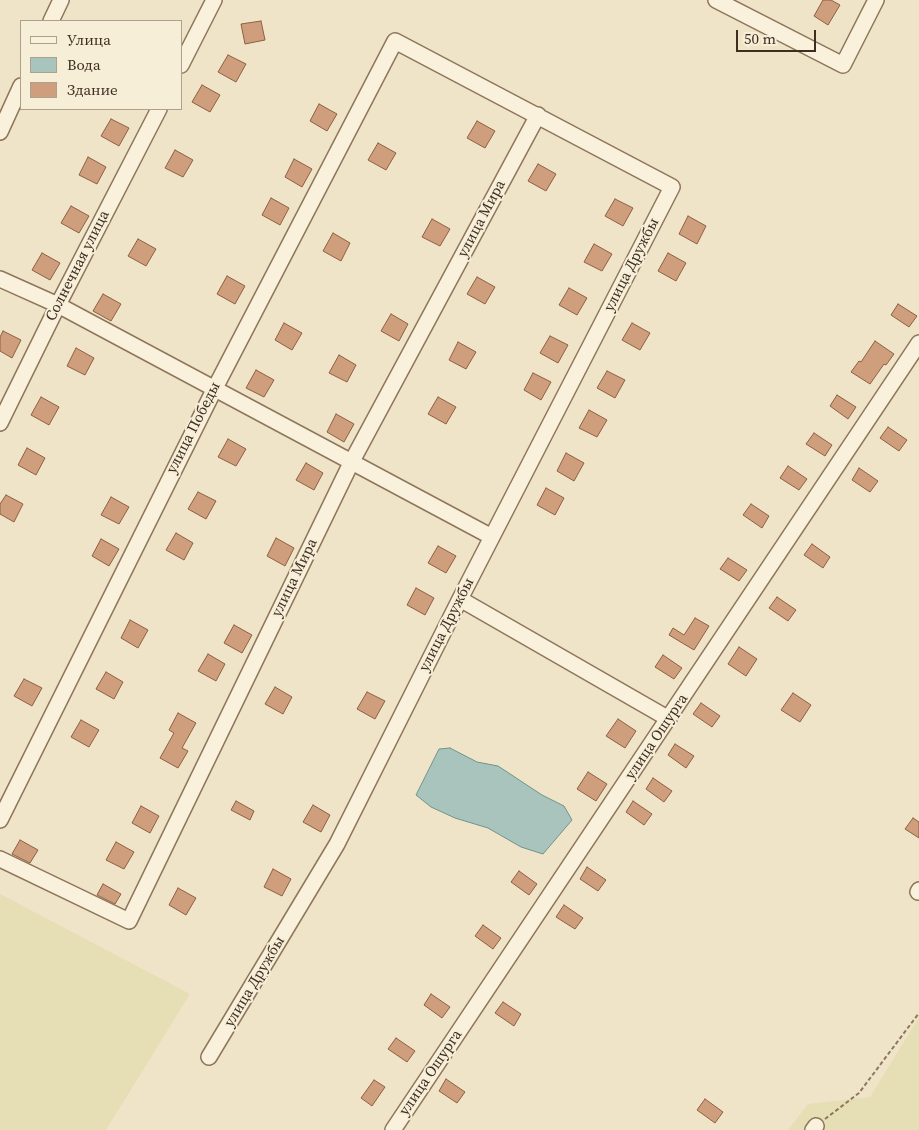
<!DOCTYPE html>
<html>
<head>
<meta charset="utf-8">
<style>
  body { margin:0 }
  #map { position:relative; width:919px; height:1130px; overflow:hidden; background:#f0e4c8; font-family:"Source Serif 4",serif }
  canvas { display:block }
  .legend { position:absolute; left:20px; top:20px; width:162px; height:90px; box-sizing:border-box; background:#f7eed8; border:1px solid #ada18e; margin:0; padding:6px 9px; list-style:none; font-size:15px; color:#3d2e20 }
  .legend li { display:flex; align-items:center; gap:10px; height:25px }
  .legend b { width:25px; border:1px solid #ada18e }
  .scale { position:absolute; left:736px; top:30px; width:80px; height:22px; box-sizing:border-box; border:2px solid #3d2e20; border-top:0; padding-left:6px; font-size:15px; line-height:18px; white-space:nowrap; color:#3d2e20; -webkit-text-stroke:4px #f7eed8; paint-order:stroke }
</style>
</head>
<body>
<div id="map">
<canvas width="919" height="1130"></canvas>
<ul class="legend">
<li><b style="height:6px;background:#faf1dc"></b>Улица</li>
<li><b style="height:14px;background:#a9c4bc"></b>Вода</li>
<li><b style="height:14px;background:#cf9f7d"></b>Здание</li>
</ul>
<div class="scale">50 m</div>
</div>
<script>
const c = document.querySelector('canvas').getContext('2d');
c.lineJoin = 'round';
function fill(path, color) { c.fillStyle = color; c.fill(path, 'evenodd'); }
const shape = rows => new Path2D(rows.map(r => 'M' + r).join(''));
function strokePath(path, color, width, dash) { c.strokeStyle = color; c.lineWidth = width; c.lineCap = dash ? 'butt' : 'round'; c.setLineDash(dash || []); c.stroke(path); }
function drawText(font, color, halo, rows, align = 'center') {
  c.font = font + ' "Source Serif 4",serif'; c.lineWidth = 4; c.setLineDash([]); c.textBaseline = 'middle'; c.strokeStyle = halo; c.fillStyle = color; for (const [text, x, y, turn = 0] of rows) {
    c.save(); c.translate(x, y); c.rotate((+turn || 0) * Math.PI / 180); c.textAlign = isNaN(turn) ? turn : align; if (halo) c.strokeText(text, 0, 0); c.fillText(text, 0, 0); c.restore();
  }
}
fill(shape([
  [0,894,190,994,106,1130,0,1130],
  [919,1017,919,1130,788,1130,808,1104,870,1097]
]), '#e6deb5');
const water = shape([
  [450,748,477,762,498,766,542,795,564,806,572,820,543,854,521,847,488,828,455,818,431,807,416,795,439,749,450,748]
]);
fill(water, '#a9c4bc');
strokePath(water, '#6f938a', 1);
const building = shape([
  [823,0,831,0,840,5,828,25,814,16,823,0],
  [261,21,265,40,245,44,241,24,261,21],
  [228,55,246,64,236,82,218,72,228,55],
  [202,85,220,95,210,112,192,102,202,85],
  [319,104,337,114,327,131,310,121,319,104],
  [111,119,129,128,119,146,101,136,111,119],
  [477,121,495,131,485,148,467,138,477,121],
  [378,143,396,153,386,170,368,160,378,143],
  [175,150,193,160,183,177,165,168,175,150],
  [88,157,106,167,97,184,79,175,88,157],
  [294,159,312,169,302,187,285,177,294,159],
  [538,164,556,174,546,191,528,181,538,164],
  [271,198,289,208,280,225,262,215,271,198],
  [615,199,633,208,623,226,605,216,615,199],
  [71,206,89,216,79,233,61,223,71,206],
  [688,216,706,226,697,244,679,234,688,216],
  [432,219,450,229,440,246,422,237,432,219],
  [333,233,350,243,341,261,323,251,333,233],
  [138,239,156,249,146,266,128,256,138,239],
  [594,244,612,254,602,271,584,262,594,244],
  [42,253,60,263,50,280,32,270,42,253],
  [668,253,686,263,676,281,658,271,668,253],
  [227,276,245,286,235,304,217,294,227,276],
  [477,277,495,287,485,304,467,294,477,277],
  [569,288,587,298,577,315,559,305,569,288],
  [103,294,121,304,111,321,93,311,103,294],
  [898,304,917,316,909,327,891,315,898,304],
  [391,314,408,324,399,341,381,331,391,314],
  [284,323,302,333,292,350,275,340,284,323],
  [632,323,650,333,640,350,622,340,632,323],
  [3,331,21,340,12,358,0,351,0,337,3,331],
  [550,336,568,345,558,363,540,353,550,336],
  [875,341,894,354,886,365,884,364,870,384,851,372,859,361,861,362,875,341],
  [458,342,476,352,466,369,449,360,458,342],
  [76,348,94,358,85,375,67,366,76,348],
  [339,355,356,365,347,382,329,373,339,355],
  [256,370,274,380,264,397,246,388,256,370],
  [607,371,625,380,615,398,597,388,607,371],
  [533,373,551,382,541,400,524,390,533,373],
  [837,395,856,407,848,419,830,406,837,395],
  [41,397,59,407,49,425,31,415,41,397],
  [438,397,456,407,446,424,428,414,438,397],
  [589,410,607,420,597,437,579,428,589,410],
  [336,414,354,424,344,442,327,432,336,414],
  [888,427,907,440,899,451,880,438,888,427],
  [814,433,832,445,825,456,806,444,814,433],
  [228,439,246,449,236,466,218,457,228,439],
  [27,448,45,458,36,475,18,465,27,448],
  [566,453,584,463,574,481,557,471,566,453],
  [306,463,323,473,314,490,296,480,306,463],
  [788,466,807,479,799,490,780,478,788,466],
  [859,468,878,481,870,492,852,480,859,468],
  [546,488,564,498,555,515,537,505,546,488],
  [198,492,216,501,206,519,188,509,198,492],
  [6,495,23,504,14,522,0,514,0,504,6,495],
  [111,497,129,507,119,524,101,515,111,497],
  [751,504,769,516,762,528,743,515,751,504],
  [176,533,193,543,184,560,166,550,176,533],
  [276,538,294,548,285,566,267,556,276,538],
  [101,539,119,549,109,566,92,556,101,539],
  [812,544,830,557,823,568,804,555,812,544],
  [438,546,456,556,446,573,428,563,438,546],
  [728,558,747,570,739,581,720,569,728,558],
  [416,588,434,598,425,615,407,605,416,588],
  [777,597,796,610,788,621,769,608,777,597],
  [695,618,709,626,694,650,669,635,673,628,684,635,695,618],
  [130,620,148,630,138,648,121,638,130,620],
  [234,625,252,635,242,653,224,643,234,625],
  [739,647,757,659,746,676,728,664,739,647],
  [208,654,225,664,216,681,198,671,208,654],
  [663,655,682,668,674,679,655,667,663,655],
  [106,672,123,682,114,699,96,689,106,672],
  [24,679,42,688,32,706,14,696,24,679],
  [275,687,292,697,283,714,265,704,275,687],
  [367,692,385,701,375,719,357,709,367,692],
  [793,693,811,705,800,722,781,710,793,693],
  [701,703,720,716,712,727,693,714,701,703],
  [178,713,196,723,182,748,188,751,178,768,160,758,174,733,169,730,178,713],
  [618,719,636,731,625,748,606,736,618,719],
  [81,720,99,730,89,747,71,737,81,720],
  [675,744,694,756,686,768,668,755,675,744],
  [588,772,607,784,596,801,577,789,588,772],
  [653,778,672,791,664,802,646,789,653,778],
  [236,801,254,811,250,820,231,810,236,801],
  [633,801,652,814,644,825,626,812,633,801],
  [313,805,330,815,321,832,303,822,313,805],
  [141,806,159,816,150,833,132,823,141,806],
  [913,818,919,822,919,838,905,829,913,818],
  [20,840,38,850,30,863,12,854,20,840],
  [116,842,134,852,124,869,106,860,116,842],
  [587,867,606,880,598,891,580,879,587,867],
  [273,869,291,879,282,896,264,887,273,869],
  [519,871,537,884,529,895,511,882,519,871],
  [103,884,121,894,115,904,97,895,103,884],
  [178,888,196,898,186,915,169,905,178,888],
  [564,905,583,918,575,929,556,917,564,905],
  [483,925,501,938,493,949,475,936,483,925],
  [431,994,450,1007,442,1018,424,1005,431,994],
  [503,1002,521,1014,514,1026,495,1013,503,1002],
  [396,1038,415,1051,407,1062,388,1049,396,1038],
  [446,1079,465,1092,457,1103,439,1091,446,1079],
  [374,1080,385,1087,372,1106,361,1098,374,1080],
  [705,1099,723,1112,715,1123,697,1110,705,1099]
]);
fill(building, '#cf9f7d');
strokePath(building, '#8d5f41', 1);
const minor = shape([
  [716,0,843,65,876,0],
  [51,21,61,0],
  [181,65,214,0],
  [0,132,21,86],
  [0,279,58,305,492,537],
  [0,423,58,305,159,109],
  [460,599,669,719],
  [0,820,214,390,395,41,672,187,460,599,337,844,209,1057],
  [0,859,129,921,351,463,538,115],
  [918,892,919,890],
  [393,1130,919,343],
  [813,1130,816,1126]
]);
strokePath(minor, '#8d765c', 18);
strokePath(shape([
  [825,1119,859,1093,919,1013]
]), '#8d765c', 2, [4, 2.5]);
strokePath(minor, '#faf1dc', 15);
drawText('15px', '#3d2e20', '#f7eed8', [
  ["улица Мира",482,219,-62],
  ["улица Дружбы",632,265,-63],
  ["Солнечная улица",78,266,-63],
  ["улица Победы",194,428,-63],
  ["улица Мира",295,578,-64],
  ["улица Дружбы",447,625,-63],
  ["улица Ошурга",657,737,-56],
  ["улица Дружбы",255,982,-59],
  ["улица Ошурга",431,1073,-56]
]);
</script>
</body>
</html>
